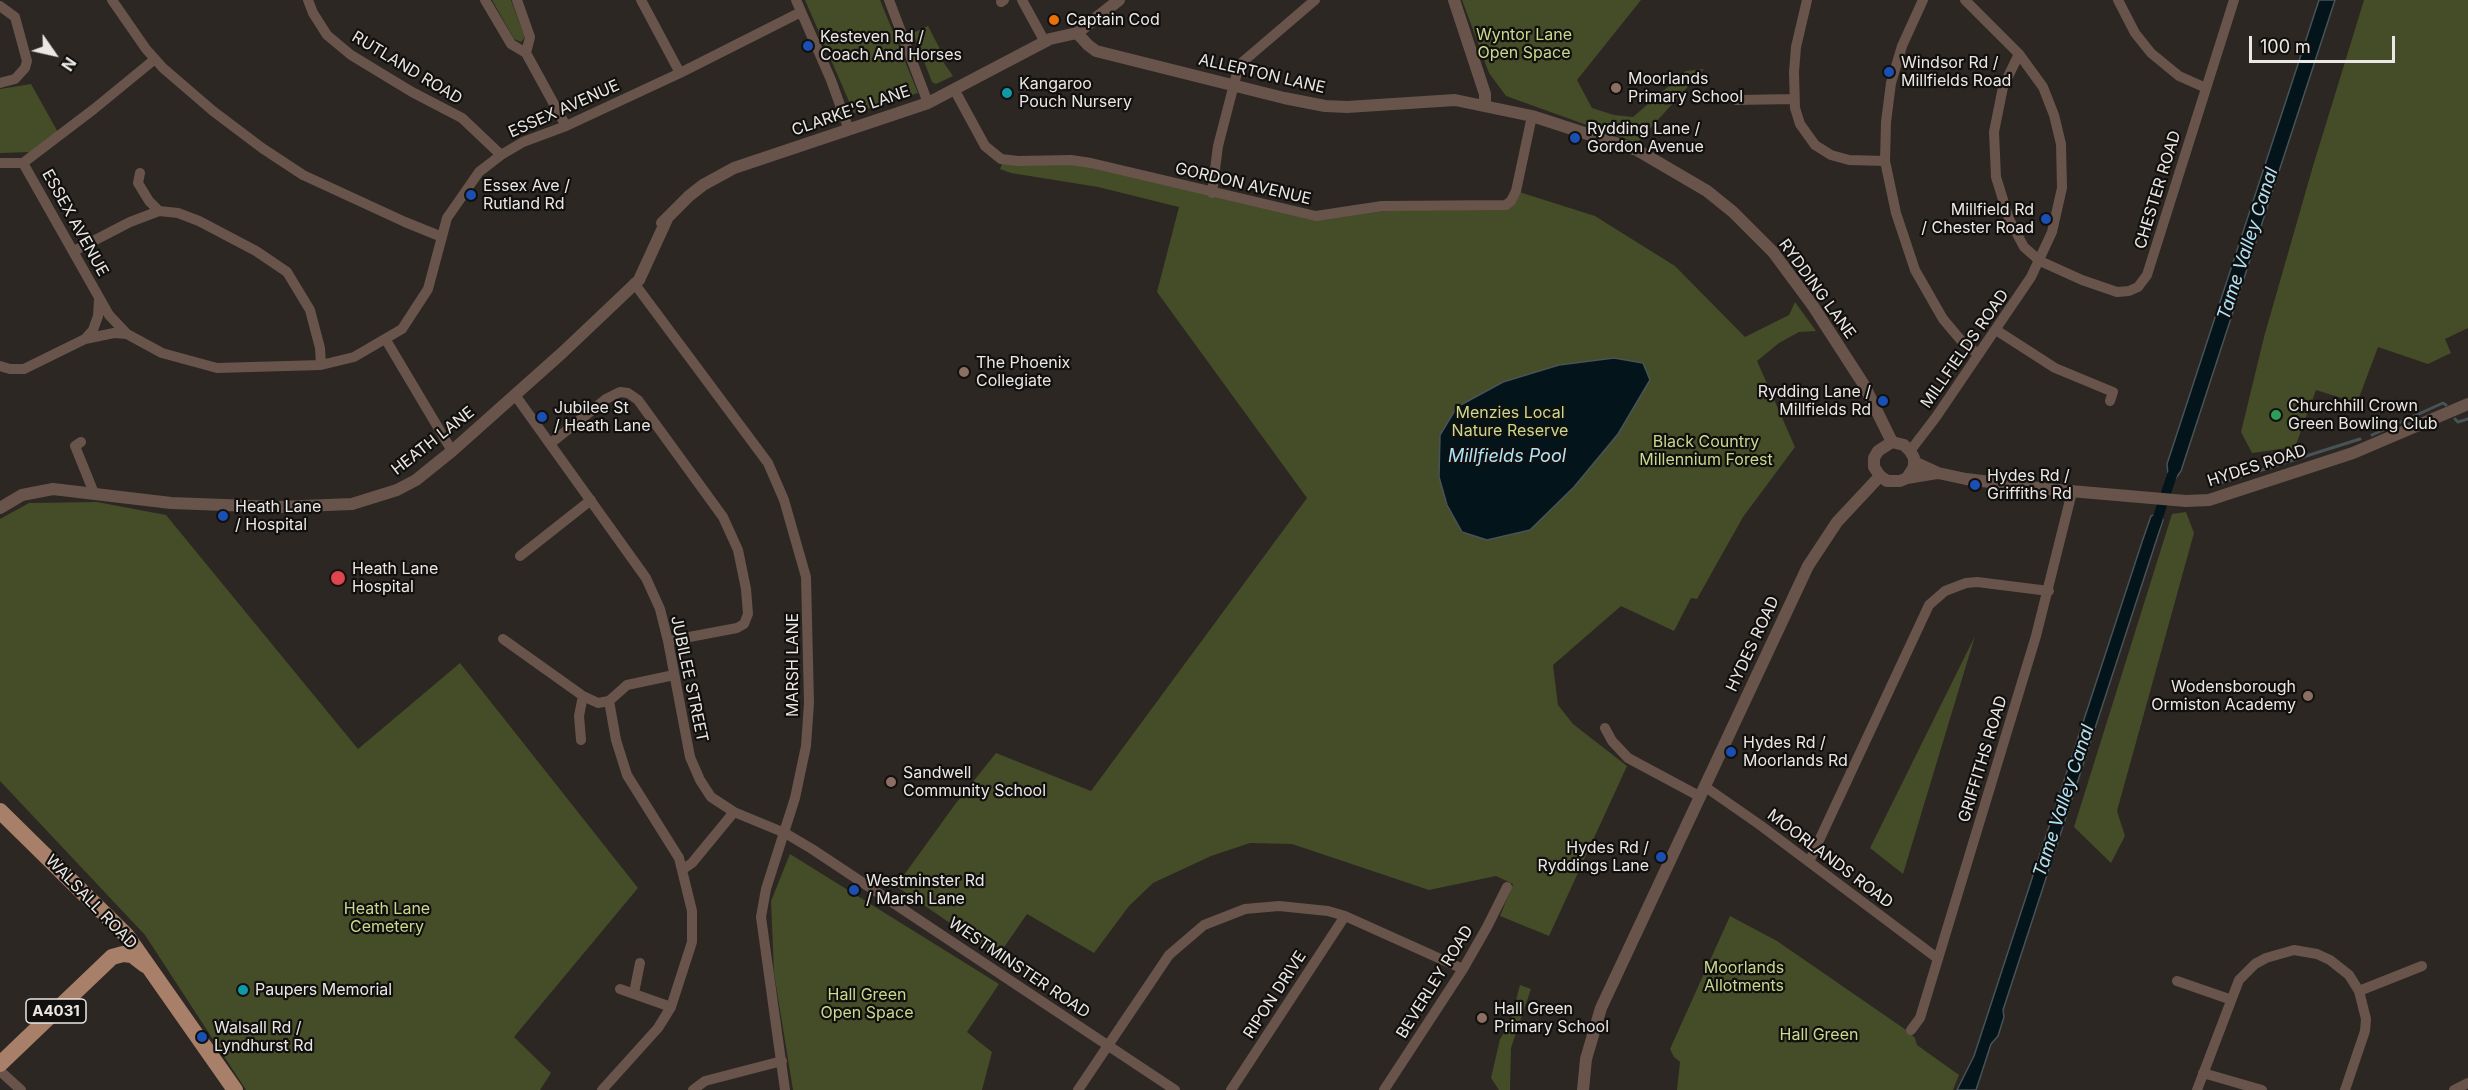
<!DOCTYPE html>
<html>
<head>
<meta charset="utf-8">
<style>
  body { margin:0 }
  #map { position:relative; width:2468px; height:1090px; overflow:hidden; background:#2c2722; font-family:Inter,sans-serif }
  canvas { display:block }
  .north { position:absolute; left:24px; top:24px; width:60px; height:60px; -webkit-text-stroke:4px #12100e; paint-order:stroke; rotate:124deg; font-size:16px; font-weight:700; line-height:24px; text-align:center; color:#eae7e4 }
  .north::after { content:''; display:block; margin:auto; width:21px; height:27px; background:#eae7e4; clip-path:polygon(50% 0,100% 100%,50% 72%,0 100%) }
  .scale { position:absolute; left:2249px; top:36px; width:146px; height:27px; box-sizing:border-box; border:3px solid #eae7e4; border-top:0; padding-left:8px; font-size:18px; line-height:21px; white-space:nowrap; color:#eae7e4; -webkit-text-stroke:4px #12100e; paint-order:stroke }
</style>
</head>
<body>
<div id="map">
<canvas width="2468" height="1090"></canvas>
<div class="north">N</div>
<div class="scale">100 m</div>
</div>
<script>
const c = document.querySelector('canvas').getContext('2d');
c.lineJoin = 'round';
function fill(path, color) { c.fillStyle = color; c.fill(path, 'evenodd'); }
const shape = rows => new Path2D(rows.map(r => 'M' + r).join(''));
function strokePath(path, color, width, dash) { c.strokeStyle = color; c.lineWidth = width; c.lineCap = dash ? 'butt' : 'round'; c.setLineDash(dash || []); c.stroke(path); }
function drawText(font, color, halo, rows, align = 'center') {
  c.font = font + ' Inter,sans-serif'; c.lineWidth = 4.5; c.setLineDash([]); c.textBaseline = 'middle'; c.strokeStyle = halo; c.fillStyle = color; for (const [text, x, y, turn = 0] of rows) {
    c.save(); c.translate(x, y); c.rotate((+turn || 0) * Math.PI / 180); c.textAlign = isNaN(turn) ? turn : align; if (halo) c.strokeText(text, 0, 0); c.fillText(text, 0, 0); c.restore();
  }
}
fill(shape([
  [492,0,511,0,525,37,521,42,514,39],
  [805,0,880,0,918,93,854,113],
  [1462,0,1641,0,1577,80,1592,108,1614,115,1633,117,1686,71,1704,69,1637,143,1506,96,1489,73],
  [2364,0,2468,0,2468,328,2445,339,2451,353,2428,364,2378,347,2357,403,2316,390,2294,450,2288,448,2252,453,2241,432,2264,337,2313,166],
  [928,26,941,51,937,53,953,76,936,84,932,82,913,33],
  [31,84,59,134,32,152,0,153,0,89],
  [1004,159,1071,160,1316,216,1382,206,1497,207,1516,191,1595,216,1675,266,1745,337,1789,315,1795,302,1816,331,1799,332,1779,343,1757,361,1795,447,1743,517,1697,599,1691,598,1674,631,1621,606,1553,665,1558,705,1573,724,1627,766,1549,936,1500,916,1513,884,1496,876,1429,890,1292,844,1250,843,1211,856,1153,883,1129,906,1094,953,1027,914,998,956,896,886,956,803,996,753,1091,791,1307,498,1157,292,1179,207,1098,187,1011,173,1000,169],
  [97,502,166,515,358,749,460,663,638,888,514,1037,551,1073,540,1090,246,1090,145,935,0,781,0,519,29,503],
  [2186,512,2194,533,2117,811,2125,836,2111,863,2074,827,2172,514],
  [1975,636,1903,874,1870,848],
  [790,854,999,984,967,1032,992,1052,982,1090,793,1090,774,973,771,901],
  [1730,916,1777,941,1909,1032,1915,1038,1917,1045,1959,1075,1953,1090,1677,1090,1680,1062,1674,1057,1670,1049],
  [1520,985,1531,989,1511,1048,1510,1090,1499,1090,1491,1078,1500,1039,1510,1023]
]), '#454c28');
const water = shape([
  [2319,0,2335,0,2181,471,2168,489,2166,483,2168,474,2167,464,2319,0],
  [1614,358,1643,363,1650,380,1618,434,1574,487,1530,530,1487,540,1462,532,1447,505,1439,477,1440,435,1457,407,1503,382,1559,365,1614,358],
  [2159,513,2163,520,2003,1010,2004,1017,1998,1036,1991,1044,1976,1090,1957,1090,1974,1056,2142,542,2151,516,2159,513]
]);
fill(water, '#03141a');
strokePath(water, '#485357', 1.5);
strokePath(shape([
  [2455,419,2458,422,2468,419],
  [2372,435,2443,403,2446,405],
  [2208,479,2219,483,2224,482,2360,439]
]), '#485357', 3);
strokePath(shape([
  [2155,526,2172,475]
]), '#03141a', 10);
strokePath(shape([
  [112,0,146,49,163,68,213,111,262,148,303,175,405,222,442,237],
  [308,0,313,13,327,35,351,55,412,92,462,118,501,155],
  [485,0,511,44,526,53],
  [517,0,530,37,526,53,566,126],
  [641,0,680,73],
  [796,0,831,80,849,130],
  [889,0,928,103],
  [1022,0,1045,42],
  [1807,0,1796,47,1794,72,1795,108,1800,124,1815,145,1831,155,1849,160,1885,161],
  [1923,0,1902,46,1891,83,1886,122,1885,161,1896,213,1915,270,1943,319,1965,345,1979,354],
  [2118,0,2135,33,2151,53,2179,76,2206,88],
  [1001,2,1004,0],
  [0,6,15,17,27,61,25,68,15,79,0,83],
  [2019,54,2003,87,1994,132,1996,177,2009,219,2024,247,2040,261,2082,280,2117,292,2129,291,2138,287,2147,275,2234,0],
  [954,89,985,146,1001,159,1018,161,1071,160,1091,163,1316,216,1382,206,1506,205,1511,201,1516,191,1532,116],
  [1736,100,1794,99],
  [0,163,23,163,94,109,155,59],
  [23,163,109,315,127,334,162,353,217,368,321,365,354,357,402,329,428,289,447,218,479,172,501,155,523,142,566,126,680,73,801,12],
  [140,173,138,183,149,201,159,211],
  [1212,193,1218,146,1239,65,1315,0],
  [74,251,130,222,159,211,178,213,199,221,256,251,287,272,310,310,320,348,321,365],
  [634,283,768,463,784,500,806,577,809,703,806,746,795,798,766,889,761,917,785,1090],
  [1996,330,2055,368,2113,392,2110,401],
  [85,339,93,330,98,316,99,299],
  [386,340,452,451],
  [0,366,10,369,24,369,85,339,114,333,127,334],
  [515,395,646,578,660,609,668,641,690,757,700,780,711,797,734,812,785,833,812,849,1175,1090],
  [81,442,75,446,94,493],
  [551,443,606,399,620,392,628,393,638,400,723,517,738,550,746,589,748,614,744,624,737,628,668,641],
  [1910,451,1936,417,2031,277,2052,232,2062,188,2061,144,2054,115,2043,87,2019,54,1965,0],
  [520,556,591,500],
  [503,639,583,696,598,703,609,701],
  [674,675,627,685,609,701,616,740,627,775,679,858,682,870,692,863,734,812],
  [1605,728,1612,741,1628,758,1699,796],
  [581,740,579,716,583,696],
  [1704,786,1760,825,1937,958],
  [1809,862,1929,605,1945,591,1966,583,1977,582,2049,591],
  [2177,981,2229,999],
  [620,989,671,1007],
  [2359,991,2422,966],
  [634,993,640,963],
  [1911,1030,1920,1018,2036,636,2072,492],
  [0,1071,21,1090],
  [2203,1073,2262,1090],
  [602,1090,658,1028,671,1007,692,942,692,911,682,870],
  [693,1090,705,1081,782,1061],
  [1078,1090,1169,955,1204,925,1245,909,1279,906,1328,911,1345,916,1463,969],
  [1231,1090,1345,916],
  [1384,1090,1463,969,1487,927,1507,887],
  [2197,1090,2239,980,2255,964,2266,958,2294,950,2317,954,2330,960,2349,975,2359,991,2366,1019,2365,1031,2345,1090],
  [2454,1090,2468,1083]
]), '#68544a', 10);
strokePath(shape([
  [1454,0,1485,94,1485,106],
  [1077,33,1088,45,1096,51,1284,98,1325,106,1347,107,1455,100,1532,116,1637,150,1707,191,1733,212,1773,252,1813,306,1864,385,1892,442],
  [662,223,689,196,703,185,734,168,928,103,1050,39,1077,33,1119,0],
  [1914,462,1938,473,1966,479,2047,489,2186,501,2209,500,2353,453,2468,404],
  [1907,478,1914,467,1914,458,1910,451,1904,445,1892,442,1878,451,1874,458,1874,467,1880,476,1887,481,1900,481,1907,478,1937,473],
  [0,508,22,495,53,489,171,503,278,507,352,504,397,490,416,480,452,451,562,353,639,280,667,219],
  [1583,1090,1586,1059,1601,1008,1808,566,1837,522,1880,476]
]), '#68544a', 12);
strokePath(shape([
  [0,811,127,936,235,1090],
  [0,1064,112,957,123,954,132,955,145,965]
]), '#a8806a', 16);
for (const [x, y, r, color] of [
  [1054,20,6,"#e8710a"],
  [808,46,6,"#1a4fb4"],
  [1889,72,6,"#1a4fb4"],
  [1616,88,6,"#8d6e63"],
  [1007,93,6,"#0f9aa8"],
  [1575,138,6,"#1a4fb4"],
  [471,195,6,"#1a4fb4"],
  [2046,219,6,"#1a4fb4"],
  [964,372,6,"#8d6e63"],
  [1883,401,6,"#1a4fb4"],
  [2276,415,6,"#2e9e5b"],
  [542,417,6,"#1a4fb4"],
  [1975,485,6,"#1a4fb4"],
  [223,516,6,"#1a4fb4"],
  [338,578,8,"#e0444e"],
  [2308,696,6,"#8d6e63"],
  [1731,752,6,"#1a4fb4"],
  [891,782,6,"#8d6e63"],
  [1661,857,6,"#1a4fb4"],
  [854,890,6,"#1a4fb4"],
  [243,990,6,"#0f9aa8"],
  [1482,1018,6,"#8d6e63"],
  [202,1037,6,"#1a4fb4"]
]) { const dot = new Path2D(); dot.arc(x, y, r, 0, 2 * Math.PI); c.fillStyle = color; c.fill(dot); strokePath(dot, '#12100e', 2); }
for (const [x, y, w] of [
  [56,1011,60]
]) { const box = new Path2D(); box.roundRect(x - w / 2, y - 12, w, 24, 4.5); c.fillStyle = '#12100e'; c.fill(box); strokePath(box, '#eae7e4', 1.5); }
drawText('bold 15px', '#eae7e4', null, [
  ["A4031",56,1011]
]);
drawText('16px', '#eae7e4', '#12100e', [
  ["Captain Cod",1066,20],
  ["Kesteven Rd /",820,37],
  ["Coach And Horses",820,55],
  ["Windsor Rd /",1901,63],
  ["Millfields Road",1901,81],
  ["Moorlands",1628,79],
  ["Primary School",1628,97],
  ["Kangaroo",1019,84],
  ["Pouch Nursery",1019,102],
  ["Rydding Lane /",1587,129],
  ["Gordon Avenue",1587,147],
  ["Essex Ave /",483,186],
  ["Rutland Rd",483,204],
  ["Millfield Rd",2034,210,"right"],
  ["/ Chester Road",2034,228,"right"],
  ["The Phoenix",976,363],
  ["Collegiate",976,381],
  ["Rydding Lane /",1871,392,"right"],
  ["Millfields Rd",1871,410,"right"],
  ["Churchhill Crown",2288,406],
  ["Green Bowling Club",2288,424],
  ["Jubilee St",554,408],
  ["/ Heath Lane",554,426],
  ["Hydes Rd /",1987,476],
  ["Griffiths Rd",1987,494],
  ["Heath Lane",235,507],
  ["/ Hospital",235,525],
  ["Heath Lane",352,569],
  ["Hospital",352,587],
  ["Wodensborough",2296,687,"right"],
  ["Ormiston Academy",2296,705,"right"],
  ["Hydes Rd /",1743,743],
  ["Moorlands Rd",1743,761],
  ["Sandwell",903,773],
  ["Community School",903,791],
  ["Hydes Rd /",1649,848,"right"],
  ["Ryddings Lane",1649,866,"right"],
  ["Westminster Rd",866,881],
  ["/ Marsh Lane",866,899],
  ["Paupers Memorial",255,990],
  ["Hall Green",1494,1009],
  ["Primary School",1494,1027],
  ["Walsall Rd /",214,1028],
  ["Lyndhurst Rd",214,1046]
], 'left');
drawText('16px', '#c9d98d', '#12100e', [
  ["Wyntor Lane",1524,35],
  ["Open Space",1524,53],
  ["Menzies Local",1510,413],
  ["Nature Reserve",1510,431],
  ["Black Country",1706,442],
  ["Millennium Forest",1706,460],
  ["Heath Lane",387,909],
  ["Cemetery",387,927],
  ["Moorlands",1744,968],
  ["Allotments",1744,986],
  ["Hall Green",867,995],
  ["Open Space",867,1013],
  ["Hall Green",1819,1035]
]);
drawText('16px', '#eae7e4', '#12100e', [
  ["RUTLAND ROAD",407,68,31],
  ["ALLERTON LANE",1262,74,13],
  ["ESSEX AVENUE",564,109,-24],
  ["CLARKE'S LANE",851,111,-19],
  ["GORDON AVENUE",1243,184,13],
  ["CHESTER ROAD",2158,190,-73],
  ["ESSEX AVENUE",75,223,61],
  ["RYDDING LANE",1817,289,54],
  ["MILLFIELDS ROAD",1965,349,-55],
  ["HEATH LANE",433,441,-38],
  ["HYDES ROAD",2257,466,-18],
  ["HYDES ROAD",1753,644,-65],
  ["MARSH LANE",793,665,-90],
  ["JUBILEE STREET",689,679,78],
  ["GRIFFITHS ROAD",1983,759,-73],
  ["MOORLANDS ROAD",1830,859,37],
  ["WALSALL ROAD",91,902,46],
  ["WESTMINSTER ROAD",1019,968,34],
  ["BEVERLEY ROAD",1435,982,-58],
  ["RIPON DRIVE",1275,995,-57]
]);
drawText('italic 18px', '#b0e3f8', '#12100e', [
  ["Tame Valley Canal",2248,244,-72],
  ["Millfields Pool",1507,457],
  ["Tame Valley Canal",2064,801,-72]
]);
</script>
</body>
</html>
